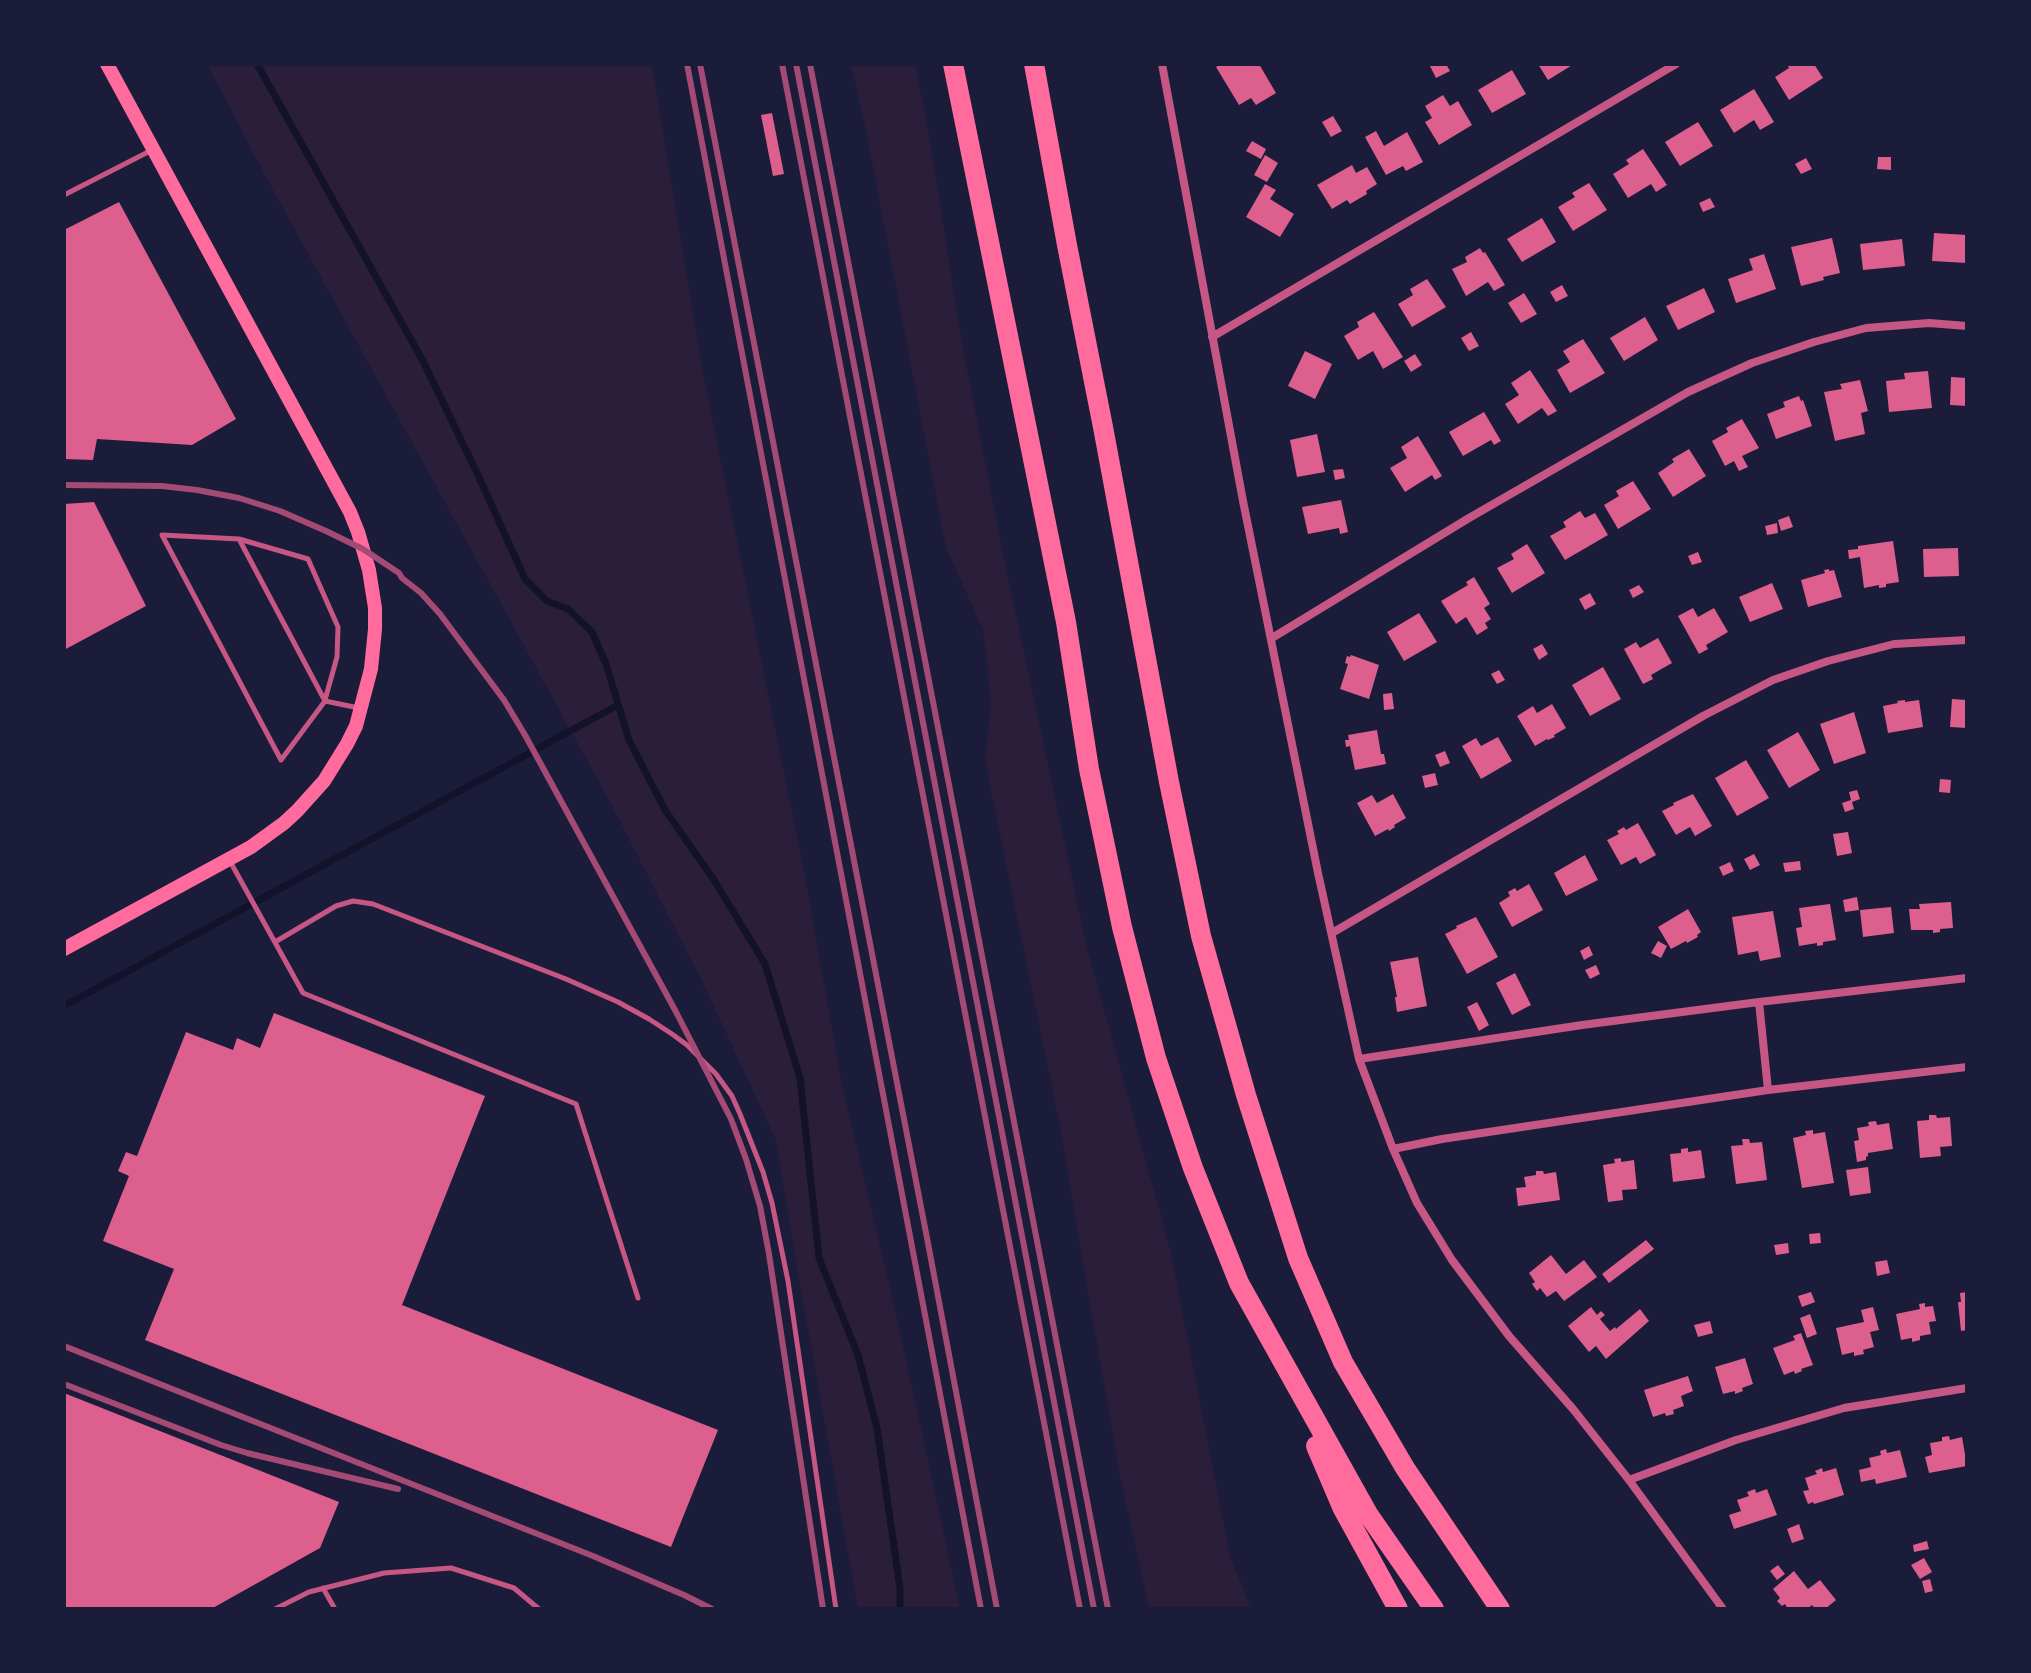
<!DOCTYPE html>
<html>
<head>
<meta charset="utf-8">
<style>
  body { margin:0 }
  #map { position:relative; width:2031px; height:1673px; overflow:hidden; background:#1b1b3a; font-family:"PT Serif",serif }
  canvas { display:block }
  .frame { position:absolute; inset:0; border:66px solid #1b1b3a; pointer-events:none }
</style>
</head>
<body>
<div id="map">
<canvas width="2031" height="1673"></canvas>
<div class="frame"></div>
</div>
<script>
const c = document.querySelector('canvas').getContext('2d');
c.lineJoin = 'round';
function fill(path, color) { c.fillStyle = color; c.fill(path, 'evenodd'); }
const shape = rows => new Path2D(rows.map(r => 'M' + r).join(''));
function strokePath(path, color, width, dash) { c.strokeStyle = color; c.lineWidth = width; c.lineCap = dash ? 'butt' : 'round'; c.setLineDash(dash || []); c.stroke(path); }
fill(shape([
  [207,64,652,64,703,373,805,876,841,1080,899,1327,960,1609,858,1609,796,1262,776,1140,701,979,609,800,268,181],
  [851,64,915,64,927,123,962,343,1004,559,1087,948,1170,1249,1230,1556,1251,1609,1149,1609,1118,1466,1059,1122,985,761,991,702,983,629,946,548,866,131]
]), '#2a1e3b');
strokePath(shape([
  [257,64,423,361,478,475,525,579,547,601,568,609,592,632,606,664,629,740,665,810,714,880,765,964,800,1078,819,1258,858,1355,877,1428,900,1588,900,1609],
  [64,1006,618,705]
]), '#12122b', 7);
fill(shape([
  [1221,64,1259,64,1276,93,1256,105,1251,98,1239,105,1216,67],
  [1429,64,1446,64,1450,71,1436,78],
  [1538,64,1574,64,1548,80],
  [1787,64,1814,64,1823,78,1789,100,1775,77,1789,68],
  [1512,70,1526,94,1492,113,1478,90],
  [1754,89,1774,122,1760,130,1754,120,1734,133,1720,110],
  [1443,95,1450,106,1458,101,1472,125,1439,145,1425,122,1432,118,1425,106],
  [772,113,784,174,773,176,761,115],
  [1333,116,1342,131,1331,137,1322,122],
  [1698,122,1713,146,1680,166,1665,142],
  [1376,131,1384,146,1407,132,1423,162,1406,171,1403,166,1386,175,1365,137],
  [1252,141,1266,149,1261,159,1246,151],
  [1643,149,1667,185,1656,192,1651,184,1628,198,1613,174,1629,164,1626,160],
  [1265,155,1278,163,1267,182,1254,175],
  [1878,157,1891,157,1891,170,1877,169],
  [1806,158,1812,169,1801,174,1795,164],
  [1352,165,1356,173,1367,167,1377,184,1366,191,1367,194,1350,204,1347,200,1332,209,1317,185],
  [1589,183,1607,210,1573,231,1558,207,1575,197,1572,193],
  [1265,184,1276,190,1270,199,1294,214,1280,237,1246,217],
  [1710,198,1715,207,1703,212,1699,203],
  [119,202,236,419,192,445,97,439,93,460,64,459,64,230],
  [1542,218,1556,242,1522,262,1507,239],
  [1934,233,1967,235,1967,263,1932,261],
  [1832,238,1840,273,1823,277,1824,280,1801,286,1791,247],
  [1902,239,1905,266,1863,270,1860,244],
  [1480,248,1483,253,1485,252,1505,285,1494,291,1488,282,1466,296,1452,269,1467,262,1465,257],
  [1764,254,1776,289,1736,303,1728,279,1753,270,1749,259],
  [1427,279,1446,307,1412,327,1398,304,1413,295,1410,289],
  [1562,285,1568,296,1556,302,1550,292],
  [1704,288,1715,312,1678,330,1666,306],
  [1524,293,1537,314,1521,323,1508,303],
  [1374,312,1403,357,1383,369,1373,351,1358,360,1344,336,1359,327,1357,322],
  [1645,317,1658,340,1624,361,1610,338],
  [1471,332,1479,346,1469,351,1461,338],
  [1583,339,1605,373,1570,393,1557,370,1570,362,1563,351],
  [1305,351,1332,364,1315,399,1288,386],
  [1415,354,1422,365,1411,372,1404,361],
  [1530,370,1557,411,1548,416,1542,408,1518,424,1505,404,1519,395,1511,383],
  [1928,371,1932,408,1889,412,1886,381,1905,379,1904,373],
  [1951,377,1967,378,1967,406,1950,405],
  [1860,380,1868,411,1861,413,1865,434,1835,441,1824,392,1842,389,1840,384],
  [1799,396,1801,401,1803,400,1812,426,1776,439,1767,414,1785,407,1783,402],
  [1484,412,1501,441,1494,445,1491,440,1463,456,1449,432],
  [1742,419,1759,448,1742,456,1748,467,1739,471,1734,461,1725,466,1712,441,1728,432,1726,428],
  [1317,434,1325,472,1297,477,1290,440],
  [1418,436,1442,476,1435,480,1432,475,1405,492,1390,468,1407,458,1401,447],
  [1689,449,1706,476,1673,497,1658,473,1674,462,1672,459],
  [1343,469,1345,478,1335,480,1333,470],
  [1633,481,1651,509,1618,529,1604,505,1619,496,1616,491],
  [1341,500,1348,532,1340,534,1339,528,1308,534,1302,507],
  [94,502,146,606,64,650,64,504],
  [1580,511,1585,518,1595,513,1608,535,1565,560,1550,536,1566,527,1563,522],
  [1789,516,1793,527,1781,531,1778,520],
  [1777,523,1778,533,1767,535,1765,526],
  [1893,541,1899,582,1886,584,1886,587,1879,588,1879,585,1864,588,1860,557,1849,559,1848,550,1858,549,1858,546],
  [1527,544,1545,573,1512,593,1497,568,1514,559,1511,554],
  [1958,548,1959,576,1924,577,1923,549],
  [1698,552,1702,562,1692,565,1688,556],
  [1829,569,1829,571,1834,570,1842,597,1808,607,1801,580,1825,573,1824,570],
  [1474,577,1490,604,1484,608,1491,619,1485,623,1488,628,1477,635,1466,617,1456,624,1441,601,1468,585,1466,582],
  [1772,583,1783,609,1750,622,1739,597],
  [1639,585,1644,592,1633,598,1629,590],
  [1590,593,1596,604,1585,610,1579,599],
  [1693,608,1698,617,1714,608,1728,632,1706,645,1708,649,1699,654,1678,616],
  [1419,613,1437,642,1404,661,1387,632],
  [1658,638,1672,663,1651,675,1653,679,1643,684,1624,649,1636,642,1640,648],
  [1542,644,1548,654,1539,660,1533,649],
  [1351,655,1379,665,1369,699,1340,689,1348,664,1345,663,1347,656,1350,657],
  [1603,667,1621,699,1590,716,1572,685],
  [1499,670,1505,680,1497,684,1491,674],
  [1392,693,1394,709,1384,710,1383,694],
  [1952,699,1967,700,1967,728,1950,727],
  [1905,700,1905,702,1919,700,1923,727,1888,733,1883,706,1898,703,1897,701],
  [1552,704,1566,728,1554,735,1555,737,1548,740,1547,739,1535,746,1517,716,1533,706,1537,713],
  [1854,712,1866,753,1834,764,1820,724],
  [1377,730,1381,754,1384,754,1386,764,1355,770,1350,746,1346,747,1345,740,1349,740,1348,735],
  [1798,732,1820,770,1789,788,1767,750],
  [1498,737,1512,761,1481,779,1462,746,1476,738,1481,746],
  [1445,751,1450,763,1440,767,1435,755],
  [1746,760,1769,798,1737,816,1715,778],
  [1435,773,1438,785,1425,788,1422,776],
  [1940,779,1951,780,1950,793,1939,792],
  [1857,790,1860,799,1852,802,1854,809,1845,812,1842,803,1851,800,1849,792],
  [1393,794,1406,818,1394,825,1395,827,1389,831,1388,829,1375,836,1357,803,1372,795,1377,803],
  [1693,794,1712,826,1695,836,1690,827,1676,835,1662,811,1674,805,1673,803],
  [1638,823,1656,855,1640,864,1636,857,1621,865,1607,840,1619,834,1617,831,1624,827,1626,830],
  [1848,832,1852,853,1837,856,1833,834],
  [1754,854,1760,865,1750,870,1744,859],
  [1585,855,1598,880,1566,896,1554,873],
  [1800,861,1801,870,1785,872,1783,863],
  [1730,862,1734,871,1723,876,1719,867],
  [1529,884,1543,910,1512,927,1499,903,1510,896,1508,892,1515,888,1517,891],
  [1857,897,1859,910,1845,912,1843,900],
  [1951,902,1953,928,1940,929,1940,932,1933,933,1933,930,1911,930,1909,909,1920,909,1919,904],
  [1830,904,1836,940,1823,942,1823,945,1817,946,1817,943,1799,946,1796,928,1802,927,1799,908],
  [1891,907,1894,933,1863,937,1860,910],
  [1688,909,1701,932,1697,935,1698,937,1687,943,1686,941,1671,949,1658,927],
  [1773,911,1781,957,1760,961,1758,951,1738,955,1732,917],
  [1476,917,1498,957,1467,974,1445,934,1457,928,1456,926],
  [1658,941,1667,946,1661,958,1651,953],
  [1589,946,1593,955,1584,960,1580,951],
  [1418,957,1427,1006,1397,1012,1395,997,1397,997,1390,962],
  [1596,965,1600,974,1590,979,1585,970],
  [1515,973,1531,1005,1512,1015,1496,983],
  [1477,1002,1489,1025,1479,1031,1467,1007],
  [274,1013,485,1096,402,1305,718,1430,671,1547,145,1340,174,1269,103,1241,129,1176,118,1171,126,1152,137,1156,186,1032,233,1050,237,1038,260,1048],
  [1929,1115,1936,1115,1937,1118,1950,1117,1952,1146,1940,1147,1941,1156,1920,1158,1917,1121,1929,1120],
  [1876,1121,1877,1125,1889,1123,1893,1149,1868,1153,1868,1156,1866,1157,1866,1160,1857,1162,1854,1141,1859,1140,1857,1128,1869,1126,1868,1122],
  [1813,1130,1813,1134,1825,1132,1834,1183,1802,1188,1793,1138,1806,1135,1805,1131],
  [1742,1139,1749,1139,1750,1143,1762,1142,1767,1180,1736,1184,1731,1146,1743,1145],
  [1688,1148,1688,1152,1701,1150,1705,1178,1673,1182,1670,1154,1681,1153,1681,1149],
  [1621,1158,1621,1162,1634,1160,1637,1189,1622,1190,1623,1200,1608,1202,1603,1165,1615,1163,1614,1159],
  [1868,1167,1871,1193,1850,1196,1846,1170],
  [1536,1171,1543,1171,1544,1174,1556,1172,1560,1200,1518,1206,1516,1188,1526,1187,1524,1177,1536,1175],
  [1820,1233,1821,1243,1810,1244,1809,1234],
  [1646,1240,1654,1249,1609,1283,1602,1274],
  [1788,1243,1789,1253,1776,1255,1774,1245],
  [1551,1255,1566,1274,1584,1260,1597,1277,1564,1301,1556,1291,1547,1297,1540,1288,1537,1291,1532,1284,1535,1282,1529,1273],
  [1887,1260,1890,1273,1877,1276,1875,1262],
  [1811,1292,1815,1302,1802,1307,1798,1296],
  [1967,1292,1967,1330,1961,1331,1958,1302,1961,1302,1960,1293],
  [1925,1303,1925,1307,1933,1306,1936,1321,1929,1322,1931,1334,1920,1336,1920,1340,1912,1342,1912,1338,1901,1340,1896,1314,1920,1309,1919,1304],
  [1591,1307,1597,1315,1601,1311,1605,1315,1600,1319,1610,1331,1615,1327,1616,1329,1640,1309,1649,1321,1606,1359,1596,1346,1589,1352,1568,1326],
  [1873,1307,1879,1330,1870,1332,1874,1347,1863,1350,1864,1354,1854,1356,1854,1352,1842,1355,1836,1328,1864,1322,1861,1310],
  [1810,1314,1817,1334,1807,1338,1800,1318],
  [1710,1321,1713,1333,1698,1337,1694,1325],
  [1801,1333,1813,1365,1801,1369,1802,1371,1795,1374,1794,1371,1784,1375,1773,1348,1795,1340,1793,1336],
  [1745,1358,1753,1384,1742,1388,1743,1391,1735,1394,1735,1391,1723,1394,1715,1367],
  [1688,1376,1693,1391,1681,1396,1684,1406,1673,1410,1674,1414,1666,1416,1665,1413,1653,1417,1644,1390],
  [64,1393,339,1502,320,1548,211,1609,64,1609],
  [1949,1436,1950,1440,1962,1437,1967,1466,1929,1473,1925,1457,1932,1455,1930,1443,1942,1441,1942,1437],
  [1886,1449,1887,1453,1900,1450,1907,1477,1876,1484,1875,1479,1861,1482,1859,1470,1871,1467,1869,1458,1881,1455,1880,1451],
  [1822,1468,1823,1472,1836,1468,1844,1495,1814,1504,1813,1502,1808,1504,1803,1491,1809,1490,1805,1478,1817,1474,1815,1471],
  [1755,1489,1756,1493,1767,1489,1777,1515,1734,1529,1729,1515,1741,1511,1737,1500,1749,1496,1747,1492],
  [1799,1524,1804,1539,1792,1543,1787,1529],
  [1927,1541,1929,1549,1914,1552,1913,1545],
  [1924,1558,1932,1572,1920,1579,1911,1565],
  [1778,1565,1785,1574,1777,1580,1770,1571],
  [1794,1571,1808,1589,1820,1580,1836,1600,1825,1609,1815,1609,1812,1605,1807,1609,1800,1607,1788,1609,1785,1604,1782,1606,1777,1601,1780,1598,1773,1589],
  [1930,1579,1933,1591,1925,1593,1922,1581]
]), '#dd5f8e');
strokePath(shape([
  [64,195,152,150],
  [239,539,308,559,338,627,337,657,325,700],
  [325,701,239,539,162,535,281,760,325,701,359,708],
  [231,863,303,993,576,1104,638,1298],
  [275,942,336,906,353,901,373,904,566,979,618,1002,649,1019,672,1034,687,1045,716,1074,732,1096,740,1114,763,1172,772,1203,788,1281,836,1609],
  [323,1588,335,1609],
  [275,1609,309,1592,384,1573,451,1568,514,1588,539,1609]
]), '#c65784', 5);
strokePath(shape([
  [1162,64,1243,501,1318,873,1359,1059,1393,1149,1417,1203,1452,1260,1509,1336,1573,1409,1629,1480,1723,1609],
  [1212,337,1676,64],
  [1272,638,1469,518,1688,392,1752,363,1814,342,1866,328,1929,323,1967,326],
  [1332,933,1703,716,1773,680,1828,661,1894,644,1967,640],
  [1759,1002,1768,1090],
  [1359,1059,1582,1025,1759,1002,1967,978],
  [1393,1149,1442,1139,1768,1090,1967,1067],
  [1629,1480,1736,1440,1844,1408,1967,1388]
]), '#c65784', 8);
strokePath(shape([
  [64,949,251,847,284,823,297,811,324,781,347,744,356,726,371,669,375,629,375,608,369,570,358,532,350,512,107,64]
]), '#ff6b9d', 14);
strokePath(shape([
  [953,64,1066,622,1089,769,1122,927,1156,1058,1193,1168,1239,1283,1368,1514,1434,1609],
  [1034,64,1067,245,1103,427,1169,782,1201,936,1246,1095,1298,1258,1343,1362,1405,1468,1500,1609],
  [1316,1446,1343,1509,1398,1609]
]), '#ff6b9d', 20);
strokePath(shape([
  [687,64,981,1609],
  [700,64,927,1238,997,1609],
  [782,64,1080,1609],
  [796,64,1094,1609],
  [810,64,1108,1609],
  [64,485,162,486,197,490,239,498,280,511,326,531,363,549,399,573,402,578,421,593,440,614,504,700,525,735,675,1010,731,1119,746,1159,760,1206,769,1254,823,1609],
  [64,1346,593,1556,684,1595,712,1609],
  [64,1384,221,1445,247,1453,398,1489]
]), '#a44b75', 6);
</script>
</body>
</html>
